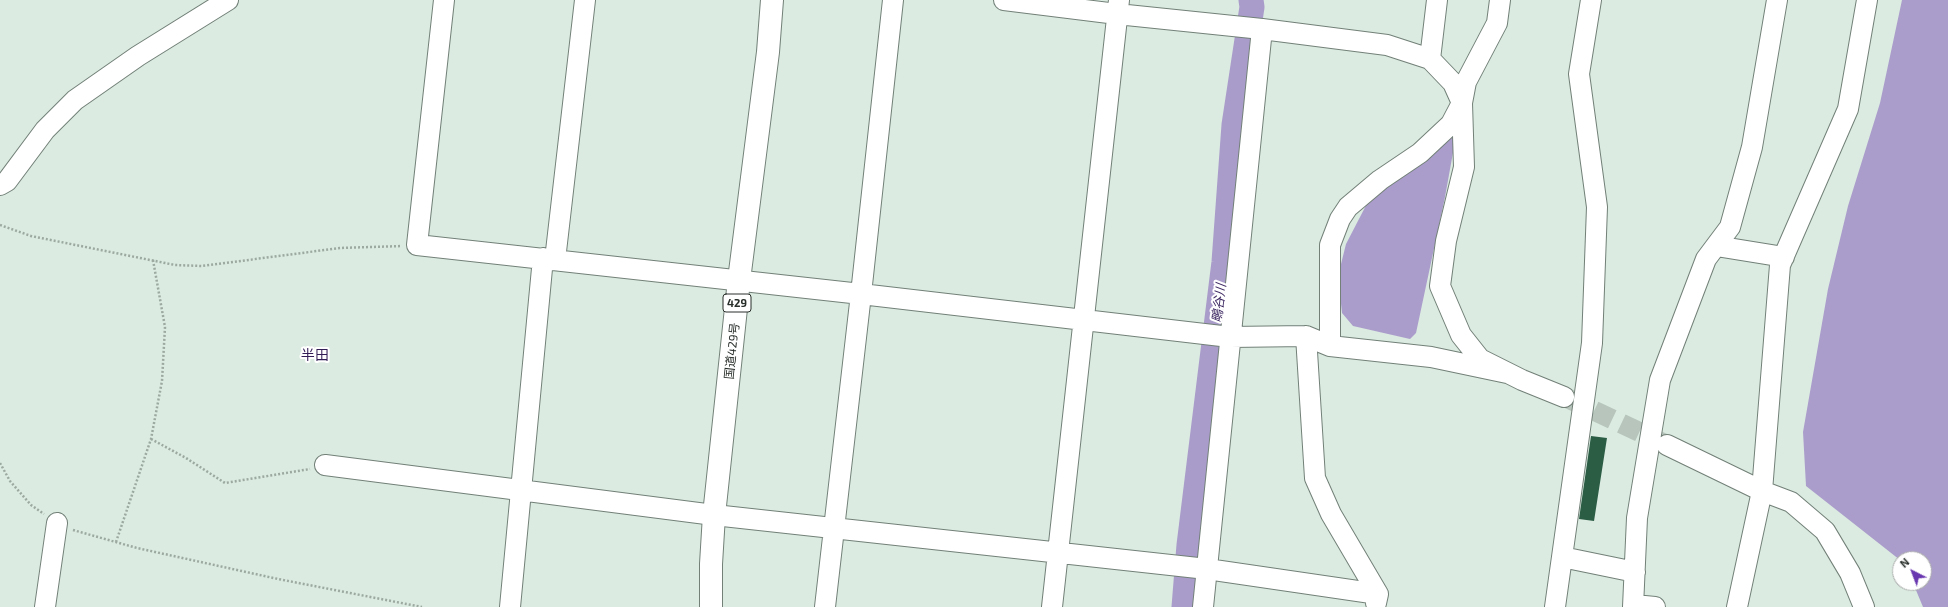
<!DOCTYPE html>
<html>
<head>
<meta charset="utf-8">
<style>
  body { margin:0 }
  #map { position:relative; width:1948px; height:607px; overflow:hidden; background:#dbebe1; font-family:"Exo 2",sans-serif }
  canvas { display:block }
  .north { position:absolute; left:1892px; top:551px; width:40px; height:40px; box-sizing:border-box; background:#fff; border:1px solid #a9abaa; border-radius:50%; rotate:318deg; font-size:11px; font-weight:700; line-height:16px; text-align:center; color:#282e2a }
  .north::after { content:''; display:block; margin:auto; width:14px; height:18px; background:#6937af; clip-path:polygon(50% 0,100% 100%,50% 72%,0 100%) }
</style>
</head>
<body>
<div id="map">
<canvas width="1948" height="607"></canvas>
<div class="north">N</div>
</div>
<script>
const c = document.querySelector('canvas').getContext('2d');
c.lineJoin = 'round';
function fill(path, color) { c.fillStyle = color; c.fill(path, 'evenodd'); }
const shape = rows => new Path2D(rows.map(r => 'M' + r).join(''));
function strokePath(path, color, width, dash) { c.strokeStyle = color; c.lineWidth = width; c.lineCap = dash ? 'butt' : 'round'; c.setLineDash(dash || []); c.stroke(path); }
function drawText(font, color, halo, rows, align = 'center') {
  c.font = font + ' "Exo 2","Noto Sans JP",sans-serif'; c.lineWidth = 4; c.setLineDash([]); c.textBaseline = 'middle'; c.strokeStyle = halo; c.fillStyle = color; for (const [text, x, y, turn = 0] of rows) {
    c.save(); c.translate(x, y); c.rotate((+turn || 0) * Math.PI / 180); c.textAlign = isNaN(turn) ? turn : align; if (halo) c.strokeText(text, 0, 0); c.fillText(text, 0, 0); c.restore();
  }
}
fill(shape([
  [1902,0,1948,0,1948,607,1923,607,1913,583,1924,583,1924,559,1900,560,1806,486,1803,432,1828,289,1848,206,1880,103],
  [1449,133,1456,136,1445,197,1416,333,1410,339,1353,326,1342,313,1338,276,1346,244,1374,190]
]), '#ab9dcb');
strokePath(shape([
  [1184,607,1189,545,1224,262,1234,125,1252,7,1251,0]
]), '#aa9cca', 25);
fill(shape([
  [1591,436,1607,438,1594,521,1579,519]
]), '#2b5c44');
strokePath(shape([
  [1567,398,1665,444]
]), '#b7c5bc', 20, [20, 10]);
const minor = shape([
  [444,0,417,245,861,294,1230,337,1306,336,1330,346,1431,357,1507,373],
  [1004,0,1117,14,1262,29,1387,45,1430,59,1453,83,1462,103,1464,167,1446,241,1440,286,1461,335,1480,359,1522,380,1564,397],
  [1430,59,1437,0],
  [0,185,7,181,45,130,75,100,138,56,228,0],
  [1716,246,1784,257],
  [555,260,585,0],
  [1306,336,1315,478,1331,514,1378,594,1376,603],
  [1330,346,1330,245,1340,219,1348,207,1380,180,1420,153,1451,124,1462,103,1466,82,1497,23,1500,0],
  [1667,445,1762,491,1791,502,1825,531,1850,573,1864,607],
  [325,465,714,515,1207,569,1378,594],
  [1562,557,1635,572],
  [1634,605,1655,607],
  [45,607,57,523],
  [510,607,543,258],
  [825,607,861,294,893,0],
  [1052,607,1119,0],
  [1203,607,1262,29],
  [1555,607,1592,343,1597,207,1579,74,1591,0],
  [1633,607,1637,518,1660,380,1706,259,1730,227,1752,147,1777,0],
  [1737,607,1762,491,1780,265,1848,109,1867,0]
]);
const highway = shape([
  [711,607,711,564,714,515,739,280,768,52,772,0]
]);
strokePath(minor, '#728078', 22);
strokePath(highway, '#728078', 24);
strokePath(shape([
  [0,225,31,236,175,265,202,266,340,248,402,246],
  [151,439,186,458,225,483,310,469],
  [0,463,10,481,31,505,44,514],
  [73,530,137,548,278,579,422,607],
  [116,542,151,439,162,381,165,327,153,260]
]), '#9ca9a1', 2.5, [2, 2]);
strokePath(minor, '#fff', 20);
strokePath(highway, '#fff', 22);
for (const [x, y, w] of [
  [737,303,28]
]) { const box = new Path2D(); box.roundRect(x - w / 2, y - 9, w, 18, 3); c.fillStyle = '#fff'; c.fill(box); strokePath(box, '#282e2a', 1); }
drawText('bold 11px', '#282e2a', null, [
  ["429",737,303]
]);
drawText('12px', '#282e2a', '#fff', [
  ["国道429号",732,351,-84]
]);
drawText('italic 13px', '#3e2962', '#fff', [
  ["鴫谷川",1219,303,-83]
]);
drawText('14px', '#331d56', '#fff', [
  ["半田",315,355]
]);
</script>
</body>
</html>
